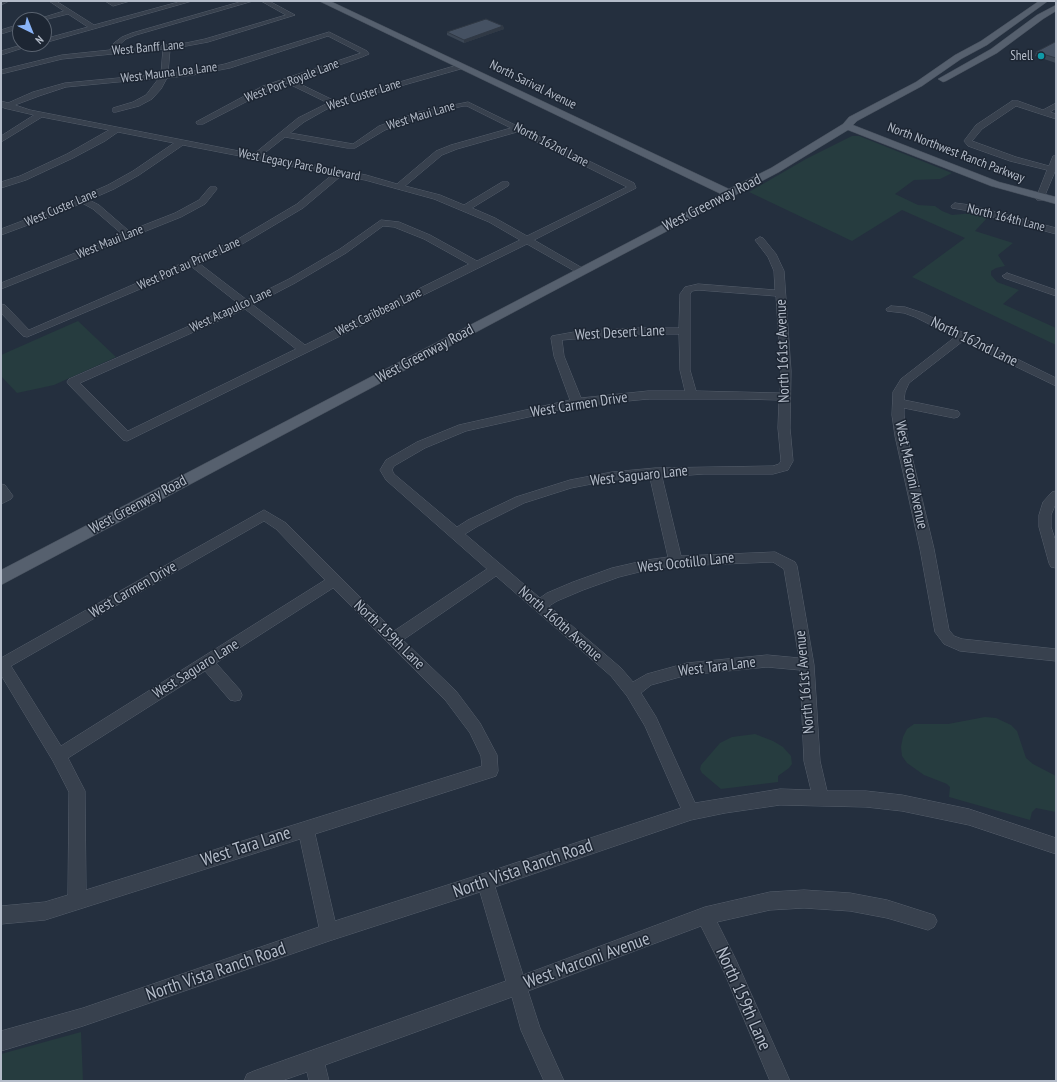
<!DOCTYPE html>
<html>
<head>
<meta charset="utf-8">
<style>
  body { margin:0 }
  #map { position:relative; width:1057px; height:1082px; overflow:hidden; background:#242f3e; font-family:"PT Sans Narrow",sans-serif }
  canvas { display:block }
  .frame { position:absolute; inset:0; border:2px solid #b4bcc9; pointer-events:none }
  .north { position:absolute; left:12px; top:12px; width:40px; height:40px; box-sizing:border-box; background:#1d2633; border:1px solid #59626f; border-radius:50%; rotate:137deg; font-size:11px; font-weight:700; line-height:16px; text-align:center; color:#b4bcc9 }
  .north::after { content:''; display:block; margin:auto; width:14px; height:18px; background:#8ab4f8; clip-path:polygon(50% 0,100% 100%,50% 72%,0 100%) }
</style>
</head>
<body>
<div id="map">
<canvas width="1057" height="1082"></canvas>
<div class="frame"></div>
<div class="north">N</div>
</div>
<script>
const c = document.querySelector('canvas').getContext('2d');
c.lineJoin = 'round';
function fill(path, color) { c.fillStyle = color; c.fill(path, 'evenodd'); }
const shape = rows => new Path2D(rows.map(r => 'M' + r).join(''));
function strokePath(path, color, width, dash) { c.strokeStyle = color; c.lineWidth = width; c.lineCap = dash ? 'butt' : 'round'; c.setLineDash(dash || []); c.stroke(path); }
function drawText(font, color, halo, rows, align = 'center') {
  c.font = font + ' "PT Sans Narrow",sans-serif'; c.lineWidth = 3; c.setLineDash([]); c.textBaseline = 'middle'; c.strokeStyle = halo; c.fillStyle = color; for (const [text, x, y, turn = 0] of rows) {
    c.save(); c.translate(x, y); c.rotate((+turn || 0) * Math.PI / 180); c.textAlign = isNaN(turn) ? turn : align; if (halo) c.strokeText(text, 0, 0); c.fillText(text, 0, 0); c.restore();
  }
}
fill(shape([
  [852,136,859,136,952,173,940,179,914,180,895,194,918,205,935,206,942,211,952,215,973,213,989,216,975,231,1013,243,998,255,1005,266,996,268,991,271,991,275,997,282,1019,290,1003,304,1056,328,1056,345,912,277,965,238,902,210,852,241,749,192,806,159],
  [78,321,116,357,54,385,17,393,1,376,1,355],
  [985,717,996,718,1011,725,1017,731,1026,758,1033,764,1056,776,1056,812,1036,808,1032,812,1030,820,949,797,950,787,947,784,924,775,907,763,902,756,901,747,903,737,907,729,914,724,948,724],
  [755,734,773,741,783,747,791,756,792,764,789,768,778,776,778,782,721,789,702,773,700,769,701,765,720,743,732,737],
  [81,1032,83,1081,1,1081,1,1054]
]), '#263c3f');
const minor = shape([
  [1,1,9,1,1,5,1,1],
  [49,1,56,1,94,25,182,1,192,1,44,43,44,39,88,27,68,14,44,20,35,20,64,11,49,1],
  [105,1,114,2,130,1,113,6,105,1],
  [243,1,253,1,136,35,126,39,119,45,117,50,186,43,205,39,286,15,261,1,269,1,295,15,208,42,170,49,168,73,193,71,225,64,329,32,367,51,369,54,362,57,294,81,335,101,461,64,465,66,464,68,358,98,327,109,304,122,290,133,353,144,379,126,419,112,468,102,634,183,636,188,534,240,584,269,586,271,584,273,578,273,527,244,127,441,123,440,69,385,67,382,69,379,239,304,192,267,27,337,23,336,1,313,1,304,5,305,29,330,238,239,297,204,333,174,183,145,139,175,114,189,89,200,99,205,129,231,175,213,199,200,210,187,216,187,217,189,205,204,181,217,1,289,1,283,122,234,93,209,82,203,52,216,1,235,1,229,46,212,108,185,133,171,174,143,118,132,105,141,73,158,26,180,1,188,1,182,20,176,67,154,109,130,42,117,1,142,1,136,34,115,4,108,1,106,1,101,8,103,33,92,65,83,161,74,163,49,62,59,1,74,1,70,62,55,110,50,114,43,122,37,132,33,243,1],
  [328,36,361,53,263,86,196,122,197,124,203,124,269,90,287,83,328,103,298,118,254,154,30,110,15,105,39,96,66,87,159,78,146,95,133,102,113,108,113,112,116,112,139,106,152,99,161,89,167,78,193,75,230,68,328,36],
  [463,106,467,106,511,128,451,145,436,151,397,184,366,175,262,155,285,137,347,148,355,148,385,130,425,116,463,106],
  [517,132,627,187,527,236,495,218,472,208,508,186,509,184,508,182,502,182,464,205,440,195,405,186,442,155,457,149,517,132],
  [341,176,365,180,434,199,489,222,520,240,477,261,430,235,399,222,381,220,340,249,289,279,247,300,200,264,244,243,303,208,341,176],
  [383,226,394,227,424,239,469,264,305,345,253,305,295,283,346,253,383,226],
  [245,309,296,349,128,431,80,383,245,309],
  [20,24,20,28,1,34,1,30,20,24],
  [25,44,35,44,1,55,1,51,25,44],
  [1012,101,1018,101,1043,110,1056,103,1056,108,1050,112,1056,114,1056,119,1016,106,982,129,972,141,1016,157,1049,166,1053,156,1056,156,1056,169,1043,200,1037,200,1036,198,1047,170,1010,161,968,146,964,141,976,125,1012,101],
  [955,203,970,205,1056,228,1056,234,970,211,952,208,951,206,955,203],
  [760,237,763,238,776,254,784,271,791,371,790,428,793,461,788,470,773,474,704,474,662,477,681,556,775,552,795,562,797,566,814,665,820,761,827,791,866,791,902,795,969,809,1056,838,1056,854,969,825,902,811,866,807,780,805,725,813,691,820,495,887,523,975,705,907,770,892,804,890,850,893,887,900,934,915,937,921,934,927,928,930,887,918,850,911,804,908,770,910,717,922,736,960,790,1081,770,1081,724,972,701,926,528,991,540,1028,564,1081,544,1081,521,1030,512,997,325,1065,329,1081,309,1081,307,1072,281,1081,244,1081,247,1074,254,1071,506,981,480,892,329,941,83,1026,1,1051,1,1031,83,1008,319,927,300,839,45,920,1,924,1,906,45,902,68,895,69,792,53,761,1,675,1,658,264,510,286,523,394,631,487,569,386,480,380,470,386,460,417,442,459,425,570,400,554,356,551,338,552,336,574,332,636,328,679,328,680,294,685,287,698,284,775,290,774,271,768,257,755,240,760,237],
  [698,290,776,296,781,371,780,393,696,391,690,370,690,294,692,291,698,290],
  [636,334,679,334,680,370,685,391,648,391,581,398,564,356,562,340,636,334],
  [648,399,742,399,779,400,778,428,781,461,779,464,773,466,655,468,612,472,570,480,516,497,468,520,457,527,394,474,392,470,394,466,425,448,466,431,577,406,648,399],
  [650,478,668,557,647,560,612,568,573,582,547,593,540,598,465,534,478,526,524,503,571,488,612,480,650,478],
  [264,521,276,529,325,580,61,746,11,666,264,521],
  [773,562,784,569,799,658,767,655,687,663,647,674,633,682,621,668,549,606,557,601,583,590,619,577,647,570,676,566,773,562],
  [496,576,611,676,627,696,645,726,681,808,485,873,335,921,315,834,496,776,498,771,497,755,480,723,456,691,403,640,496,576],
  [333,588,446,701,470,733,481,756,482,766,86,890,85,791,68,758,205,671,230,700,235,701,240,700,242,695,240,690,216,663,333,588],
  [767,667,800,670,804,761,811,790,780,789,695,803,656,717,641,693,651,685,687,675,767,667],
  [1007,273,1056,290,1056,296,1004,278,1002,276,1007,273],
  [891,306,905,307,923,313,1056,378,1056,386,963,341,909,383,905,392,904,400,958,411,960,414,958,417,954,418,904,408,904,415,907,436,934,549,949,630,954,636,962,639,1056,649,1056,661,960,651,944,644,935,632,920,549,895,436,892,415,893,392,901,379,955,337,915,317,904,313,887,311,886,309,891,306],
  [1,484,5,485,13,496,11,499,1,504,1,484],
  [1056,491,1056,503,1051,515,1051,527,1056,542,1056,568,1051,567,1049,563,1039,527,1039,515,1043,502,1052,492,1056,491]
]);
const major = shape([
  [319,1,330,1,729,189,771,168,843,124,849,117,916,82,955,55,981,41,1039,1,1048,1,987,45,961,59,922,86,857,121,853,125,999,182,1056,197,1056,204,991,186,848,130,779,172,544,296,1,585,1,570,721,194,319,1],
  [1056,5,1056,11,1043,19,997,53,946,81,943,82,938,79,991,49,1037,15,1056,5]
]);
strokePath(minor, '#565f6c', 1);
strokePath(major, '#414a57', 1);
fill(minor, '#38414e');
fill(major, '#56606e');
fill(shape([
  [503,26,504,29,464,43,447,35,447,32],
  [1056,42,1056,63,1035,56,1036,52]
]), '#3b4654');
fill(shape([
  [503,26,504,29,464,43,464,40]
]), '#303945');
const building = shape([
  [486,19,503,26,464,40,447,32,486,19],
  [1055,42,1056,42,1056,58,1036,52,1055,42]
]);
fill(building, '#455162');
strokePath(building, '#303945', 1);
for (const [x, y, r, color] of [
  [1041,56,4,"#0f9aa8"]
]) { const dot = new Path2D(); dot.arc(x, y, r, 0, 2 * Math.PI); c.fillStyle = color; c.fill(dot); strokePath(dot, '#1d2633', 1.5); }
drawText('13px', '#b4bcc9', '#1d2633', [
  ["West Banff Lane",148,48,-5],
  ["West Mauna Loa Lane",169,73,-7],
  ["West Port Royale Lane",292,81,-21],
  ["North Sarival Avenue",533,85,26],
  ["West Custer Lane",364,95,-18],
  ["West Maui Lane",421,116,-17],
  ["North 162nd Lane",551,145,27],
  ["North Northwest Ranch Parkway",956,153,21],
  ["West Legacy Parc Boulevard",299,165,11],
  ["West Custer Lane",61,208,-23],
  ["North 164th Lane",1006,218,14],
  ["West Maui Lane",110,242,-22],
  ["West Port au Prince Lane",189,264,-24],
  ["West Acapulco Lane",231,310,-25],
  ["West Caribbean Lane",379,312,-26]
]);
drawText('13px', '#b4bcc9', '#1d2633', [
  ["Shell",1033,56]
], 'right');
drawText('15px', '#b4bcc9', '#1d2633', [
  ["West Greenway Road",712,203,-27],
  ["West Desert Lane",620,333,-3],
  ["North 162nd Lane",974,342,26],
  ["North 161st Avenue",783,351,-92],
  ["West Greenway Road",425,354,-28],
  ["West Carmen Drive",579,405,-9],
  ["West Marconi Avenue",911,475,78],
  ["West Saguaro Lane",639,476,-6],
  ["West Greenway Road",138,505,-28],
  ["West Ocotillo Lane",686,563,-6],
  ["West Carmen Drive",133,590,-30],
  ["North 160th Avenue",560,624,41],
  ["North 159th Lane",389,635,44],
  ["West Tara Lane",717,667,-7],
  ["West Saguaro Lane",196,669,-32],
  ["North 161st Avenue",805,682,-95]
]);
drawText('18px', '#b4bcc9', '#1d2633', [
  ["West Tara Lane",246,847,-18],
  ["North Vista Ranch Road",523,869,-19],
  ["West Marconi Avenue",587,961,-20],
  ["North Vista Ranch Road",216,972,-19],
  ["North 159th Lane",743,999,66]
]);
</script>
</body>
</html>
